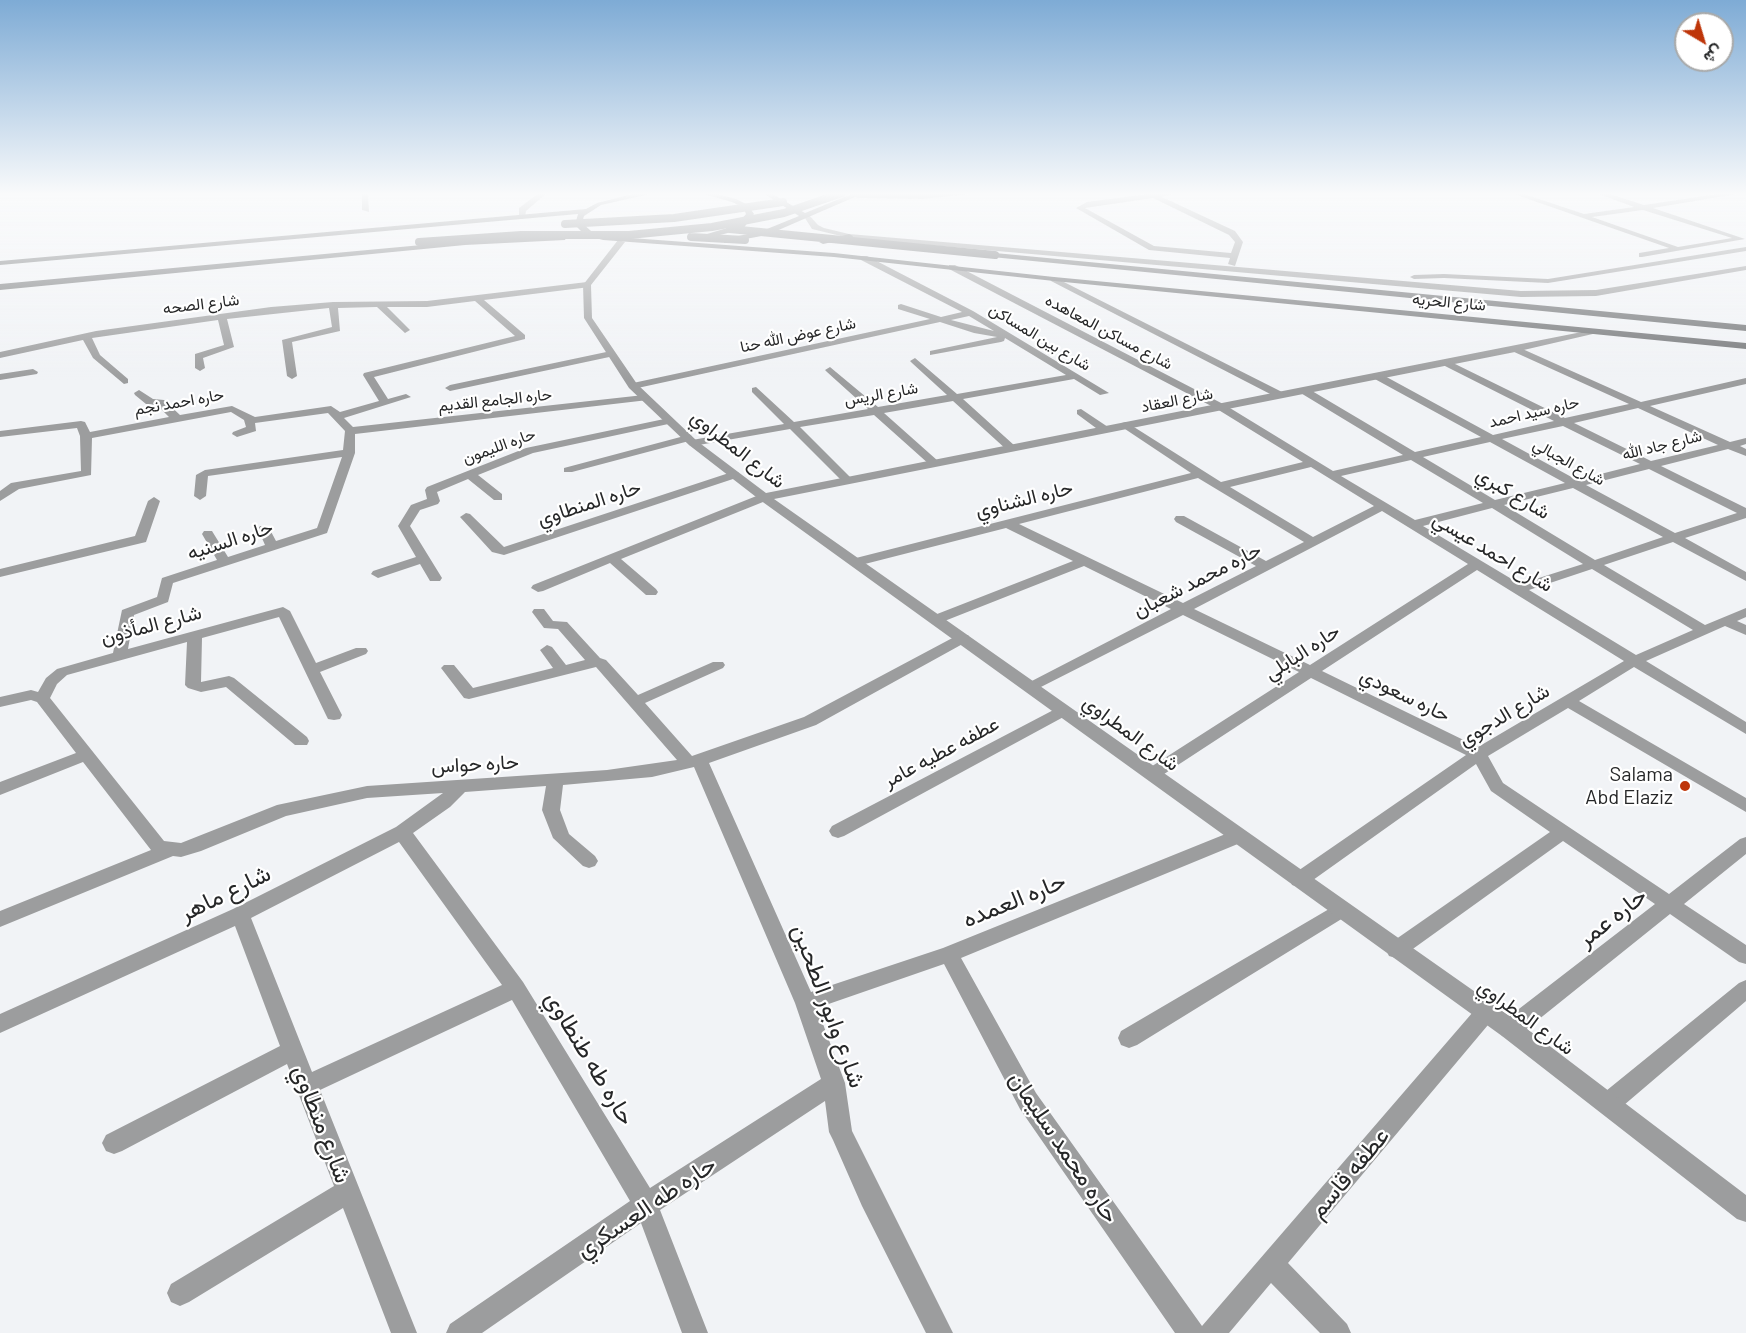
<!DOCTYPE html>
<html>
<head>
<meta charset="utf-8">
<style>
  body { margin:0 }
  #map { position:relative; width:1746px; height:1333px; overflow:hidden; background:#f1f3f6; font-family:Barlow,Vazirmatn,sans-serif }
  canvas { display:block }
  .north { position:absolute; left:1674px; top:12px; width:60px; height:60px; box-sizing:border-box; background:#fff; border:2px solid #a8a9a9; border-radius:50%; rotate:142deg; font-size:16px; font-weight:700; line-height:24px; text-align:center; color:#262728 }
  .north::after { content:''; display:block; margin:auto; width:21px; height:27px; background:#be3509; clip-path:polygon(50% 0,100% 100%,50% 72%,0 100%) }
</style>
</head>
<body>
<div id="map">
<canvas width="1746" height="1333"></canvas>
<div class="north">ش</div>
</div>
<script>
const c = document.querySelector('canvas').getContext('2d');
c.lineJoin = 'round';
const shape = rows => new Path2D(rows.map(r => 'M' + r).join(''));
function fill(path, color) { c.fillStyle = color; c.fill(path, 'evenodd'); }
function strokePath(path, color, width, dash) { c.strokeStyle = color; c.lineWidth = width; c.lineCap = dash ? 'butt' : 'round'; c.setLineDash(dash || []); c.stroke(path); }
function drawText(font, color, halo, rows, align = 'center') {
  c.font = font + ' Barlow,Vazirmatn,sans-serif'; c.lineWidth = 4.5; c.setLineDash([]); c.textBaseline = 'middle'; c.strokeStyle = halo; c.fillStyle = color; for (const [text, x, y, turn = 0] of rows) {
    c.save(); c.translate(x, y); c.rotate((+turn || 0) * Math.PI / 180); c.textAlign = isNaN(turn) ? turn : align; if (halo) c.strokeText(text, 0, 0); c.fillText(text, 0, 0); c.restore();
  }
}
fill(shape([
  [539,193,547,193,526,211,525,217,519,217,519,208,539,193],
  [1155,193,1176,193,1162,197,1235,231,1243,242,1235,266,1228,264,1230,258,1149,250,1076,208,1087,202,1155,193],
  [1153,198,1229,235,1235,242,1231,253,1154,246,1085,208,1153,198],
  [1511,193,1521,193,1584,214,1634,207,1596,193,1607,193,1644,205,1724,193,1743,193,1653,208,1745,239,1642,257,1639,257,1639,253,1669,248,1511,193],
  [1643,210,1732,238,1678,247,1592,217,1643,210],
  [1746,247,1746,251,1548,283,1444,278,1414,279,1410,277,1414,275,1444,274,1548,279,1746,247]
]), '#9c9d9e');
fill(shape([
  [362,193,368,193,369,212,362,210,362,193],
  [945,193,979,193,923,199,857,198,854,196,857,194,945,193],
  [861,256,867,256,973,311,1109,393,1100,395,1074,379,963,399,1015,446,1017,448,1011,451,1007,450,953,401,884,413,938,461,938,465,934,466,930,465,874,415,800,427,853,480,847,484,843,482,790,429,693,446,689,445,689,441,572,472,564,472,564,468,688,435,692,436,692,440,784,424,752,392,752,388,756,387,794,422,868,409,827,372,825,370,830,367,878,407,947,395,912,363,910,361,915,358,957,394,1066,375,1005,338,1004,341,1001,342,930,355,930,351,997,337,974,333,940,322,633,389,628,386,633,383,930,319,898,309,898,305,901,304,941,317,962,312,861,260,861,256],
  [969,316,994,331,951,320,969,316],
  [949,265,955,265,1225,405,1333,471,1403,455,1299,392,1299,388,1307,388,1415,452,1481,437,1373,378,1373,374,1381,374,1493,435,1554,421,1443,365,1443,361,1449,361,1565,418,1629,404,1512,351,1512,347,1518,347,1641,402,1746,378,1746,384,1650,406,1730,442,1746,438,1746,444,1740,446,1746,449,1746,456,1728,449,1661,466,1746,508,1746,518,1685,538,1746,572,1746,581,1673,542,1604,565,1705,625,1746,608,1746,617,1737,621,1746,625,1746,635,1725,626,1646,661,1746,722,1746,734,1634,667,1579,701,1746,798,1746,812,1568,708,1488,756,1503,783,1669,894,1740,839,1746,837,1746,854,1684,904,1746,945,1746,964,1739,962,1670,914,1518,1036,1510,1038,1502,1036,1499,1029,1502,1022,1655,904,1563,841,1403,956,1396,958,1389,956,1386,950,1389,944,1550,832,1491,791,1476,764,1306,885,1299,887,1292,885,1290,880,1292,875,1466,755,1311,678,1158,778,1146,778,1144,774,1146,770,1299,672,1183,615,1031,692,1026,690,1023,687,1026,684,1171,609,1084,566,942,622,932,622,930,619,932,616,1073,561,1006,528,857,566,852,565,850,562,852,559,1191,473,1122,427,1122,423,1126,422,1221,482,1303,462,1217,409,949,269,949,265],
  [1638,408,1718,445,1651,461,1574,423,1638,408],
  [1563,426,1640,464,1577,480,1502,439,1563,426],
  [1490,442,1565,483,1495,500,1423,457,1490,442],
  [1411,460,1483,503,1415,520,1341,476,1411,460],
  [1311,467,1374,506,1313,537,1230,487,1311,467],
  [1649,469,1737,513,1675,533,1586,485,1649,469],
  [1198,478,1304,542,1266,561,1184,516,1176,516,1174,519,1176,522,1256,566,1183,603,1019,524,1198,478],
  [1573,488,1663,537,1595,560,1504,505,1573,488],
  [1492,508,1583,564,1520,584,1423,526,1492,508],
  [1382,511,1468,564,1310,665,1194,609,1382,511],
  [1592,569,1693,630,1636,655,1529,590,1592,569],
  [1477,570,1624,661,1478,747,1322,671,1477,570],
  [1054,277,1284,393,1285,395,1276,397,1051,281,1050,279,1054,277],
  [587,282,590,283,590,287,484,300,525,335,525,339,374,377,388,399,406,394,411,397,344,418,353,427,644,395,649,398,648,400,355,434,355,453,327,533,173,583,168,602,134,615,128,649,283,607,290,611,316,663,356,648,366,648,368,651,366,654,320,672,342,715,340,719,334,720,328,719,326,715,279,617,202,638,201,682,229,676,234,678,307,737,309,741,307,745,295,745,226,687,201,692,188,688,185,685,187,642,67,675,57,684,50,698,164,841,181,843,277,805,367,786,607,770,677,760,596,667,469,699,464,698,441,668,444,665,454,665,473,688,553,668,540,650,547,645,552,647,566,665,585,660,558,629,544,628,532,612,534,609,544,609,553,621,567,622,600,658,606,660,638,695,713,662,723,662,725,665,723,668,645,703,692,756,804,717,958,635,968,635,970,638,968,641,816,725,709,763,811,992,943,948,1233,831,1239,829,1245,831,1248,836,1245,841,961,958,1036,1093,1202,1326,1479,1005,1486,1003,1493,1005,1496,1012,1493,1019,1288,1263,1347,1324,1351,1333,1320,1333,1271,1283,1229,1333,1175,1333,1020,1109,944,964,817,1008,845,1083,852,1131,953,1333,926,1333,862,1206,833,1140,829,1132,825,1101,660,1210,708,1333,682,1333,641,1223,482,1333,446,1333,450,1324,630,1201,512,1000,320,1090,417,1333,391,1333,343,1208,189,1302,180,1306,171,1302,167,1293,171,1284,334,1186,287,1064,122,1151,114,1154,106,1151,102,1143,106,1135,280,1046,235,926,0,1033,0,1014,233,909,396,827,443,793,367,798,286,816,201,851,181,857,173,856,0,927,0,911,151,850,83,762,0,795,0,782,76,753,37,702,31,700,0,707,0,697,31,690,38,692,46,678,57,669,113,653,122,610,157,597,162,578,217,560,202,534,204,531,212,531,228,557,265,545,258,529,260,526,268,526,276,541,317,528,342,457,208,476,206,496,200,500,194,496,196,475,205,470,343,450,345,431,328,413,255,423,256,431,237,437,232,434,233,432,246,427,244,420,231,412,92,438,91,475,19,489,0,501,0,491,11,483,81,471,80,436,77,428,0,437,0,431,81,421,85,422,90,432,169,417,157,405,146,404,135,395,134,393,139,390,153,399,164,400,180,415,232,406,255,417,331,406,340,412,379,401,363,375,364,373,515,336,475,301,427,307,387,307,410,330,405,333,377,307,338,308,340,331,292,342,297,376,292,379,287,376,282,340,332,327,329,308,227,319,234,347,203,358,205,368,200,371,195,368,195,354,224,345,218,320,92,338,100,355,128,379,128,383,124,384,93,358,83,340,0,358,0,352,96,331,271,307,333,302,427,301,587,282],
  [694,767,795,1003,821,1079,650,1188,523,982,413,833,450,807,465,792,546,786,542,810,553,838,583,866,589,868,595,866,598,861,595,856,569,834,560,810,563,785,652,777,694,767],
  [399,842,502,985,312,1072,251,918,399,842],
  [611,351,616,354,614,356,450,391,445,388,450,385,611,351],
  [33,369,38,372,37,374,0,380,0,374,33,369],
  [1081,409,1108,427,1108,431,1100,431,1077,414,1077,410,1081,409],
  [669,418,674,421,673,423,533,453,478,475,502,494,502,500,494,500,468,479,437,492,440,501,438,504,420,510,410,526,442,578,440,581,430,581,420,564,378,578,371,574,373,571,416,557,398,526,411,505,427,499,425,490,427,487,526,448,669,418],
  [735,471,739,473,739,477,504,555,492,552,460,517,466,513,470,514,504,547,735,471],
  [764,493,770,497,768,500,621,559,656,589,658,592,656,595,646,595,610,563,543,591,538,592,531,588,533,585,764,493],
  [154,497,160,501,146,542,0,577,0,569,135,536,148,501,154,497],
  [1063,705,1071,710,1069,714,844,836,838,838,832,836,829,831,832,826,1063,705],
  [1341,902,1348,905,1351,910,1348,915,1137,1045,1129,1048,1121,1045,1118,1038,1121,1031,1341,902],
  [1746,980,1746,1001,1617,1111,1609,1114,1601,1111,1598,1103,1601,1095,1739,983,1746,980]
]), '#9c9d9e');
fill(shape([
  [803,215,809,215,818,225,824,228,849,234,1521,291,1596,290,1746,266,1746,270,1596,296,1521,297,849,238,812,229,803,215],
  [618,240,625,242,591,285,592,318,637,384,697,441,766,493,1597,329,1597,333,1515,352,774,499,1518,1022,1746,1195,1746,1222,1737,1219,1502,1036,760,500,689,445,629,388,584,318,583,285,618,240]
]), '#9c9d9e');
fill(shape([
  [637,193,654,193,601,205,584,216,582,223,591,231,604,236,834,253,1054,277,1746,343,1746,349,1054,281,834,257,603,240,585,235,575,225,578,214,0,265,0,261,586,209,597,203,637,193],
  [700,193,713,193,736,199,748,205,754,214,743,229,697,241,697,237,737,225,746,214,743,207,732,202,700,193],
  [763,193,771,193,805,213,854,193,864,193,767,235,724,243,724,239,762,231,799,216,763,193],
  [849,234,853,236,852,238,823,244,819,242,849,234],
  [562,236,566,238,565,240,465,245,0,290,0,284,465,241,562,236],
  [995,253,1746,325,1746,331,992,257,992,253,995,253]
]), '#727476');
strokePath(shape([
  [565,224,674,218,783,202],
  [730,229,995,255],
  [691,237,745,240],
  [419,242,521,235,629,235,712,227,784,213,842,193]
]), '#727476', 8);
const sky = c.createLinearGradient(0, 0, 0, 380);
sky.addColorStop(0, '#7eabd5');
sky.addColorStop(0.51, '#f9fafb');
sky.addColorStop(1, '#f9fafb00');
c.fillStyle = sky;
c.fillRect(0, 0, 1746, 380);
for (const [x, y, r, color] of [
  [1685,786,6,"#be3509"]
]) { const dot = new Path2D(); dot.arc(x, y, r, 0, 2 * Math.PI); c.fillStyle = color; c.fill(dot); strokePath(dot, '#fff', 2); }
drawText('16px', '#262728', '#fff', [
  ["شارع الحريه",1449,302,5],
  ["شارع الصحه",201,304,-7],
  ["شارع مساكن المعاهده",1109,332,28],
  ["شارع عوض الله حنا",798,335,-12],
  ["شارع بين المساكن",1040,337,31],
  ["شارع الريس",881,394,-10],
  ["حاره الجامع القديم",495,400,-6],
  ["شارع العقاد",1177,400,-11],
  ["حاره احمد نجم",179,402,-10],
  ["حاره سيد احمد",1534,412,-13],
  ["شارع جاد الله",1662,445,-14],
  ["حاره الليمون",499,446,-20],
  ["شارع الجبالي",1569,462,29]
]);
drawText('20px', '#262728', '#fff', [
  ["شارع المطراوي",738,449,38],
  ["شارع كبري",1513,493,31],
  ["حاره الشناوي",1024,499,-14],
  ["حاره المنطاوي",589,503,-18],
  ["حاره السنيه",230,540,-18],
  ["شارع احمد عيسي",1493,552,31],
  ["حاره محمد شعبان",1197,580,-27],
  ["شارع المأذون",151,625,-15],
  ["حاره البابلي",1302,652,-33],
  ["حاره سعودي",1405,695,26],
  ["شارع الدجوي",1504,715,-31],
  ["شارع المطراوي",1131,733,36],
  ["عطفه عطيه عامر",941,752,-28],
  ["حاره حواس",475,764,-3],
  ["شارع المطراوي",1526,1017,36]
]);
drawText('20px', '#262728', '#fff', [
  ["Salama",1673,774],
  ["Abd Elaziz",1673,797]
], 'right');
drawText('24px', '#262728', '#fff', [
  ["شارع ماهر",225,893,-26],
  ["حاره العمده",1014,900,-22],
  ["حاره عمر",1612,917,-38],
  ["شارع وابور الطحين",829,1006,70],
  ["حاره طه طنطاوي",590,1058,59],
  ["شارع منطاوي",322,1124,69],
  ["حاره محمد سليمان",1064,1147,56],
  ["عطفه قاسم",1349,1173,-50],
  ["حاره طه العسكري",646,1207,-34]
]);
</script>
</body>
</html>
